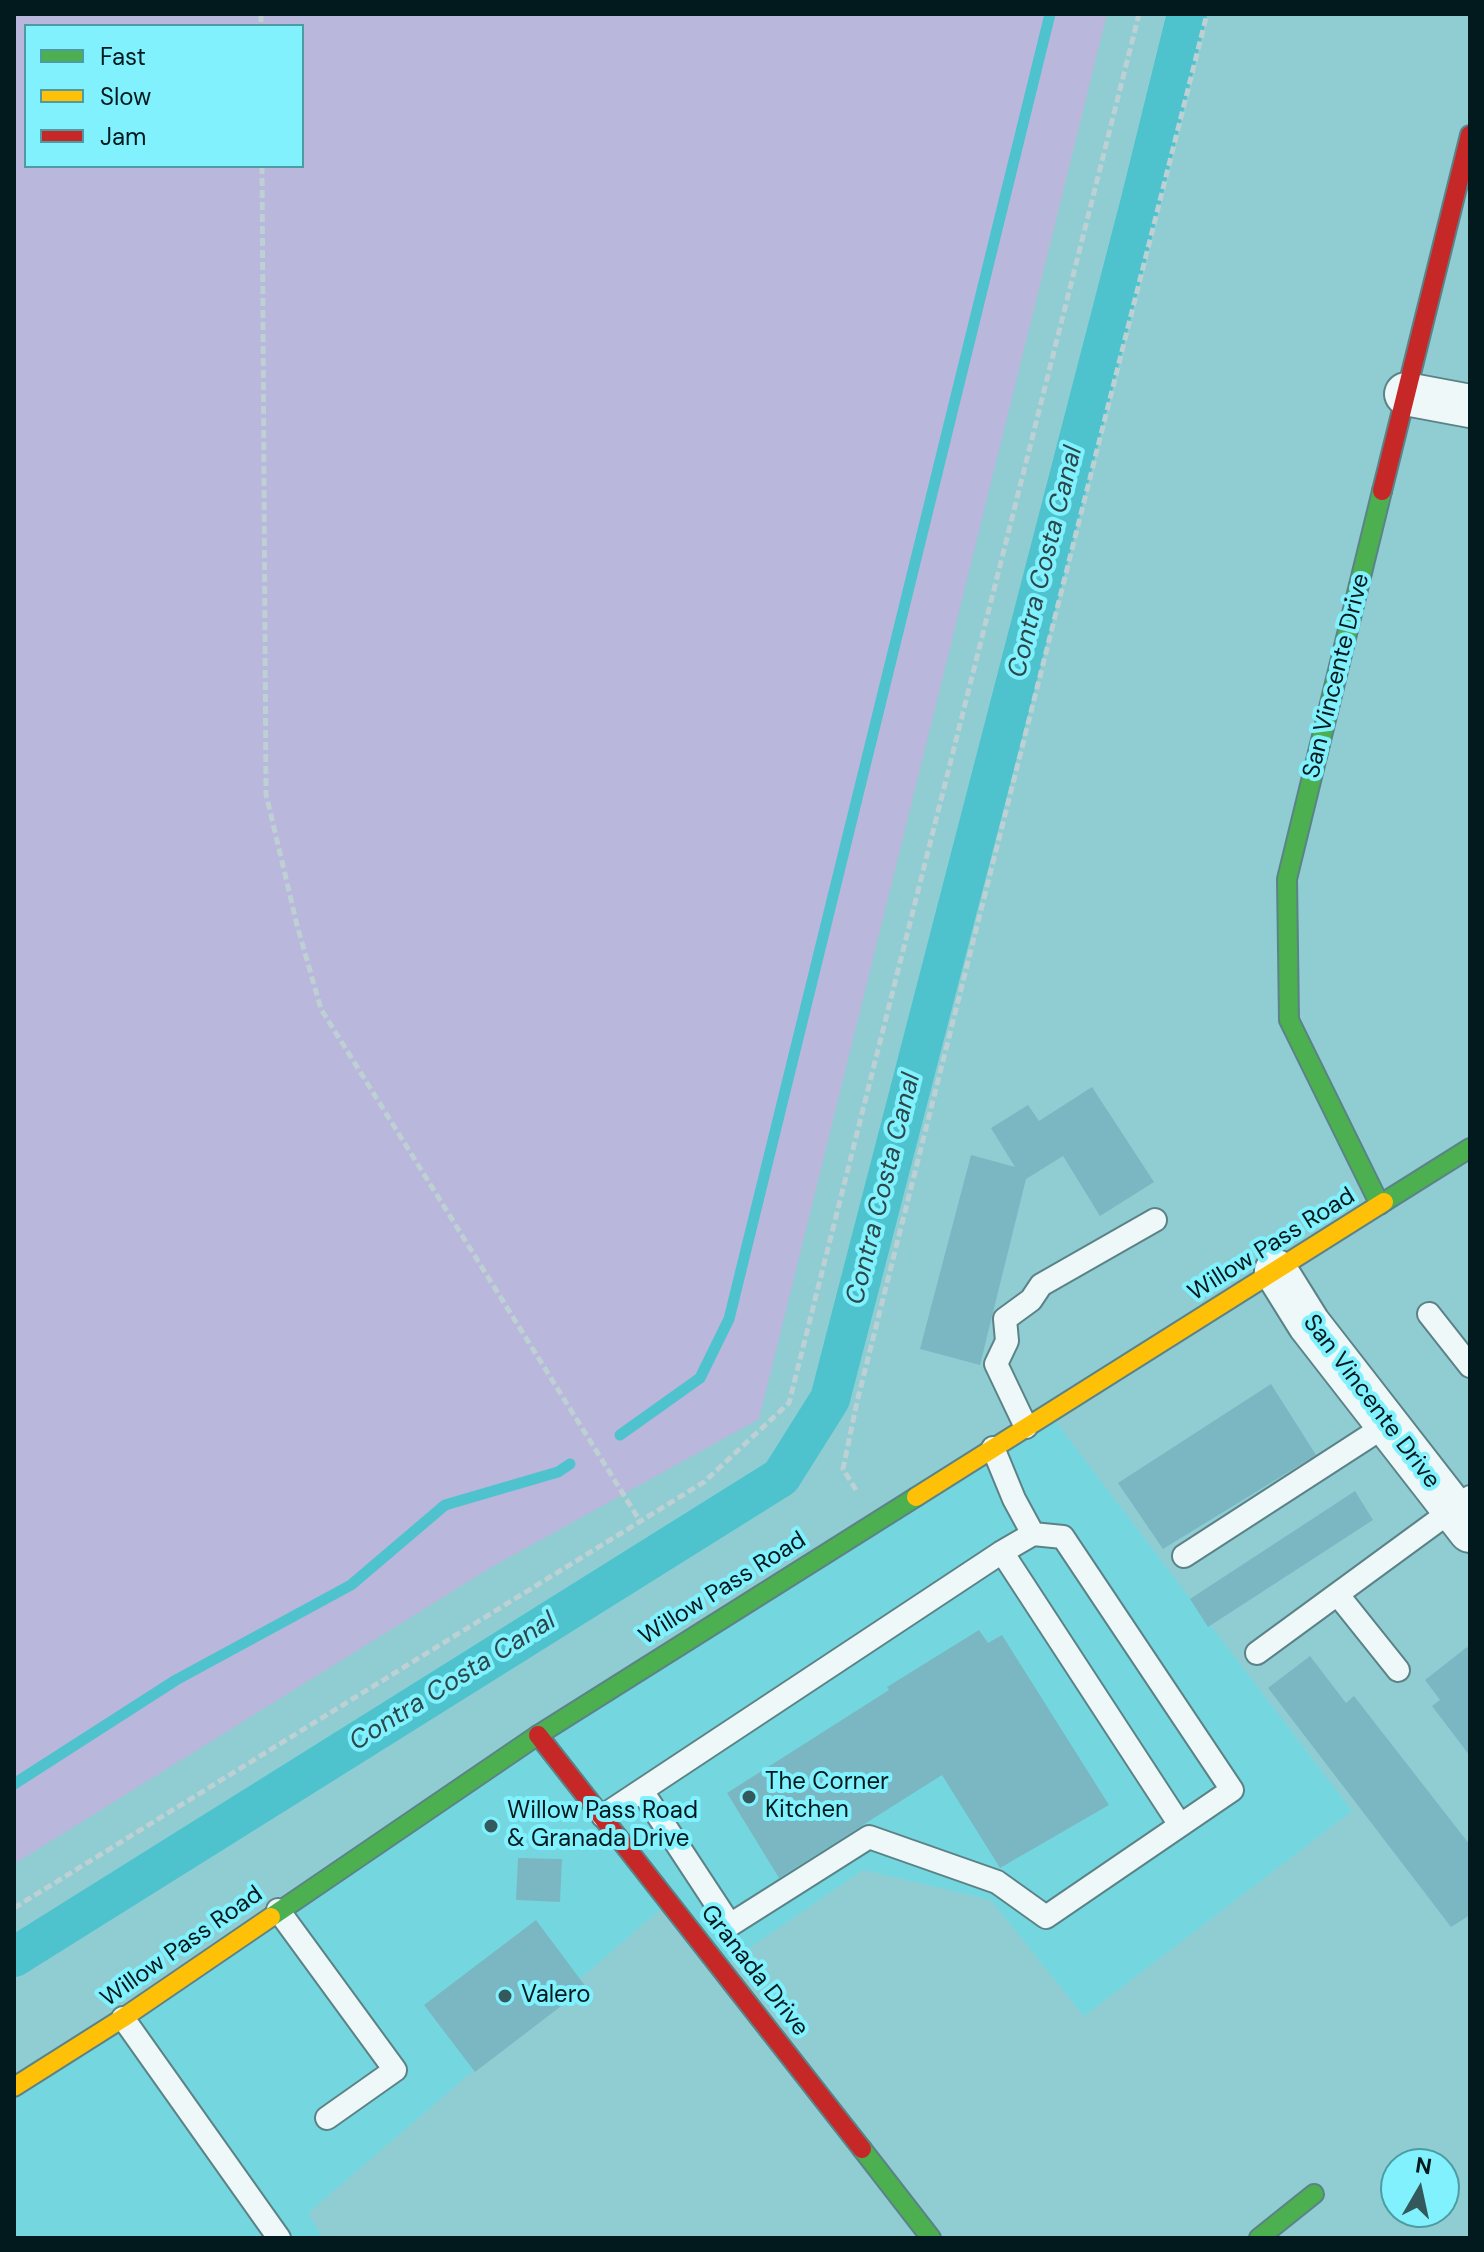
<!DOCTYPE html>
<html>
<head>
<meta charset="utf-8">
<style>
  body { margin:0 }
  #map { position:relative; width:1484px; height:2252px; overflow:hidden; background:#8fcdd3; font-family:"DM Sans",sans-serif }
  canvas { display:block }
  .frame { position:absolute; inset:0; border:16px solid #021a1d; pointer-events:none }
  .legend { position:absolute; left:24px; top:24px; width:280px; height:144px; box-sizing:border-box; background:#81f2fd; border:2px solid #4e9ca3; margin:0; padding:10px 14px; list-style:none; font-size:24px; color:#021a1d }
  .legend li { display:flex; align-items:center; gap:16px; height:40px }
  .legend b { width:40px; border:2px solid #4e9ca3 }
  .north { position:absolute; left:1380px; top:2148px; width:80px; height:80px; box-sizing:border-box; background:#81f2fd; border:2px solid #4e9ca3; border-radius:50%; rotate:9deg; font-size:22px; font-weight:700; line-height:32px; text-align:center; color:#021a1d }
  .north::after { content:''; display:block; margin:auto; width:28px; height:36px; background:#33595d; clip-path:polygon(50% 0,100% 100%,50% 72%,0 100%) }
</style>
</head>
<body>
<div id="map">
<canvas width="1484" height="2252"></canvas>
<div class="frame"></div>
<ul class="legend">
<li><b style="height:10px;background:#4caf50"></b>Fast</li>
<li><b style="height:10px;background:#ffc107"></b>Slow</li>
<li><b style="height:10px;background:#c62828"></b>Jam</li>
</ul>
<div class="north">N</div>
</div>
<script>
const c = document.querySelector('canvas').getContext('2d');
c.lineJoin = 'round';
function fill(path, color) { c.fillStyle = color; c.fill(path, 'evenodd'); }
const shape = rows => new Path2D(rows.map(r => 'M' + r).join(''));
function strokePath(path, color, width, dash) { c.strokeStyle = color; c.lineWidth = width; c.lineCap = dash ? 'butt' : 'round'; c.setLineDash(dash || []); c.stroke(path); }
function drawText(font, color, halo, rows, align = 'center') {
  c.font = font + ' "DM Sans",sans-serif'; c.lineWidth = 8; c.setLineDash([]); c.textBaseline = 'middle'; c.strokeStyle = halo; c.fillStyle = color; for (const [text, x, y, turn = 0] of rows) {
    c.save(); c.translate(x, y); c.rotate((+turn || 0) * Math.PI / 180); c.textAlign = isNaN(turn) ? turn : align; if (halo) c.strokeText(text, 0, 0); c.fillText(text, 0, 0); c.restore();
  }
}
fill(shape([
  [1049,1413,1352,1811,1084,2016,991,1900,863,1870,720,1968,669,1902,308,2213,323,2238,14,2238,14,2087]
]), '#74d7e0');
fill(shape([
  [14,14,1107,14,759,1419,490,1568,14,1864],
  [26,26,302,26,302,166,26,166]
]), '#b9b7db');
strokePath(shape([
  [620,1435,700,1378,729,1319,1050,14],
  [14,1784,176,1680,351,1585,445,1505,558,1472,570,1464]
]), '#4fc3cd', 11);
strokePath(shape([
  [14,1957,781,1477,830,1399,1141,200,1187,14]
]), '#4fc3cd', 40);
fill(shape([
  [1092,1087,1154,1182,1100,1216,1063,1156,1026,1179,980,1365,920,1349,971,1155,1015,1167,991,1128,1028,1105,1039,1121],
  [1271,1384,1316,1455,1163,1549,1118,1483],
  [1355,1491,1373,1520,1208,1627,1190,1599],
  [979,1630,988,1643,1002,1635,1109,1805,1000,1868,942,1775,779,1878,727,1793,889,1690,887,1687],
  [1467,1647,1470,1651,1470,1756,1432,1706,1440,1700,1425,1680],
  [1310,1656,1346,1703,1354,1696,1470,1845,1470,1915,1451,1927,1268,1688],
  [518,1858,562,1859,560,1902,516,1900],
  [536,1920,586,1987,475,2072,424,2005]
]), '#7ab7c3');
const lane = shape([
  [1429,1314,1470,1366],
  [1026,1427,996,1364,1007,1341,1005,1319,1031,1300,1041,1285,1155,1220],
  [1002,1552,1180,1825],
  [1184,1556,1388,1424],
  [1338,1595,1398,1670],
  [1257,1653,1470,1497],
  [642,1791,730,1925,869,1837,997,1882,1046,1917,1232,1790,1063,1537,1033,1534],
  [603,1816,1002,1552,1033,1534,1014,1499,993,1448],
  [278,1910,395,2070,327,2118],
  [123,2018,279,2238]
]);
const street = shape([
  [1406,394,1470,406],
  [1276,1271,1309,1324,1470,1531]
]);
const fast = shape([
  [1384,1202,1470,1148],
  [1380,1205,1289,1020,1287,879,1382,491],
  [271,1917,538,1735,916,1497],
  [862,2149,931,2238],
  [1259,2238,1314,2194]
]);
const slow = shape([
  [916,1497,1384,1202],
  [14,2087,123,2018,271,1917]
]);
const jam = shape([
  [1382,491,1470,135],
  [538,1735,862,2149]
]);
strokePath(lane, '#5b8387', 26);
strokePath(street, '#5b8387', 46);
strokePath(fast, '#5b8387', 22);
strokePath(slow, '#5b8387', 22);
strokePath(jam, '#5b8387', 22);
strokePath(shape([
  [261,14,261,26],
  [262,166,266,794,297,925,321,1009,640,1521],
  [856,1490,843,1469,857,1402,1207,14],
  [14,1908,704,1482,789,1403,1139,14]
]), '#bdd0d3', 5, [8, 4]);
strokePath(lane, '#eef8f8', 22);
strokePath(street, '#eef8f8', 42);
strokePath(fast, '#4caf50', 18);
strokePath(slow, '#ffc107', 18);
strokePath(jam, '#c62828', 18);
for (const [x, y, r, color] of [
  [749,1797,8,"#33595d"],
  [491,1826,8,"#33595d"],
  [505,1996,8,"#33595d"]
]) { const dot = new Path2D(); dot.arc(x, y, r, 0, 2 * Math.PI); c.fillStyle = color; c.fill(dot); strokePath(dot, '#81f2fd', 3); }
drawText('24px', '#021a1d', '#81f2fd', [
  ["San Vincente Drive",1337,676,-76],
  ["Willow Pass Road",1272,1245,-32],
  ["San Vincente Drive",1371,1402,53],
  ["Willow Pass Road",723,1589,-32],
  ["Willow Pass Road",182,1947,-35],
  ["Granada Drive",754,1971,52]
]);
drawText('24px', '#021a1d', '#81f2fd', [
  ["The Corner",765,1783],
  ["Kitchen",765,1811],
  ["Willow Pass Road",507,1812],
  ["& Granada Drive",507,1840],
  ["Valero",521,1996]
], 'left');
drawText('italic 26px', '#2b474a', '#81f2fd', [
  ["Contra Costa Canal",1046,562,-76],
  ["Contra Costa Canal",884,1189,-76],
  ["Contra Costa Canal",453,1682,-32]
]);
</script>
</body>
</html>
